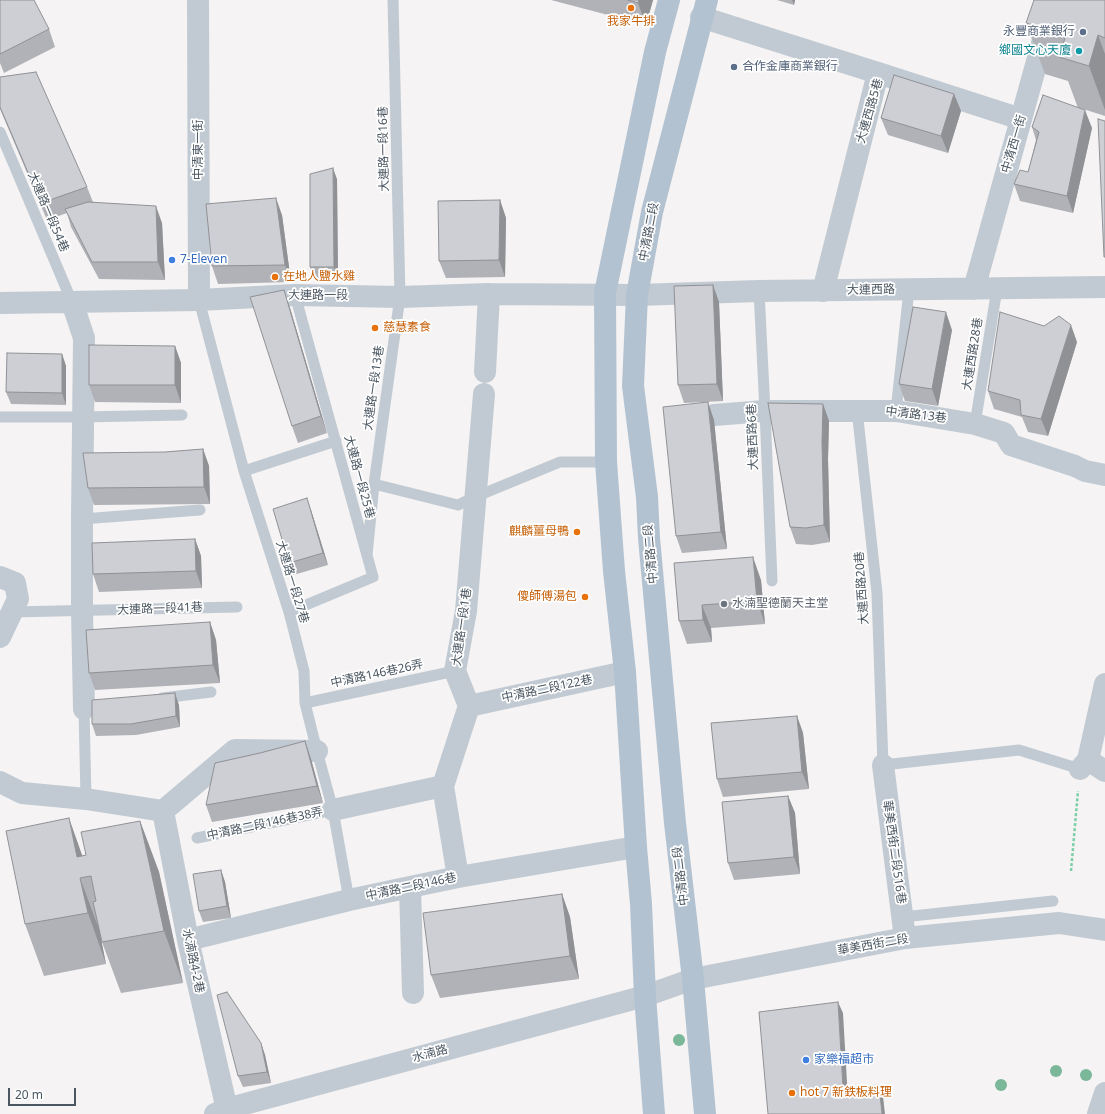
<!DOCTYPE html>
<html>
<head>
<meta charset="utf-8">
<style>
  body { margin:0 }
  #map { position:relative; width:1105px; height:1114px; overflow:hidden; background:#f5f3f3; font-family:"Noto Sans",sans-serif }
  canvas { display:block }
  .scale { position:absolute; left:8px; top:1088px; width:68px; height:18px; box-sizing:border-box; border:2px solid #4a5661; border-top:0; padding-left:5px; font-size:12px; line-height:14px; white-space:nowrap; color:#4a5661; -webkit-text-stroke:3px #fff; paint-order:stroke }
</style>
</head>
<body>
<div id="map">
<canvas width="1105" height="1114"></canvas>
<div class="scale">20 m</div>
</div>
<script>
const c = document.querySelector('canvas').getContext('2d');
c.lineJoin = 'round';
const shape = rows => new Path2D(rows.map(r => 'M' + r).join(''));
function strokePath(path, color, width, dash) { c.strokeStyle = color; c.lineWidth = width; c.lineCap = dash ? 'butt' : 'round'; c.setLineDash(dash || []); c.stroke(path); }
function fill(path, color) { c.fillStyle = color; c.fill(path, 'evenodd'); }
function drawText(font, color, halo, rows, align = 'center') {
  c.font = font + ' "Noto Sans","Noto Sans TC",sans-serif'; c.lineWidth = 3.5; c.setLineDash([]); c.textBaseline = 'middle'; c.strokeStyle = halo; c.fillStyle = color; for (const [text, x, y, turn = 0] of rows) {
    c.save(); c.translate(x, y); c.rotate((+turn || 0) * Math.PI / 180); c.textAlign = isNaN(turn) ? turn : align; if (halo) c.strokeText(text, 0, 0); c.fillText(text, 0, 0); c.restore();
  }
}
strokePath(shape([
  [1071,871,1078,791]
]), '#7ad0a6', 2.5, [3, 2]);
strokePath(shape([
  [0,132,72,302],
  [759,291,765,411,772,581],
  [199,300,244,471,289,612,304,671,305,703,317,751,333,810,349,900],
  [857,410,877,593,883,765,1019,750,1080,769],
  [896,411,909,290],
  [0,417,82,417,182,415],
  [975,424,997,289],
  [244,471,336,441],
  [374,484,458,505,475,497,560,462,606,462],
  [82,519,200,510],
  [367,555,374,484,400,297,393,0],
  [12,612,237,607],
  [289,612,373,577,295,295],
  [162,698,211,692],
  [305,703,455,671],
  [86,799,84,709,88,708],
  [197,838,333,810],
  [903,917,1053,901]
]), '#c1cad2', 11);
strokePath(shape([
  [198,0,199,300],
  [701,17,878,73],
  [974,289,1054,0],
  [823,291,878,73,1021,119],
  [72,302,84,338,82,519,82,611,84,709],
  [0,303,199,300,295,295,400,297,489,294,637,295,759,291,1105,287],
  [485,372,489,294],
  [714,415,765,411,896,411,975,424,1004,433,1011,445,1075,466,1085,471,1105,475],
  [0,577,15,583,18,599,0,637],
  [469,706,625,672],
  [1088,760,1105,771],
  [883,765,905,938],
  [1080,769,1088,760,1105,684],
  [0,782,22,793,86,799,163,811,235,750,317,751],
  [333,810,443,786],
  [163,811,188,940,228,1114],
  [458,877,443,786,469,706,455,671,466,611,484,394],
  [410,887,413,993],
  [188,940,349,900,410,887,458,877,636,847],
  [215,1114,226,1109,645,996,693,979,905,938,1059,923,1105,930],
  [1098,1114,1105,1093]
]), '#c1cad2', 22);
strokePath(shape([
  [654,1114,645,996,641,904,636,847,625,672,614,571,606,462,605,293,655,52,669,0],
  [705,1114,693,979,675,823,649,538,647,497,633,386,637,295,652,212,707,0]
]), '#b3c2d1', 22);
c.fillStyle = '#7bb799';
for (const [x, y] of [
  [679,1040],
  [1056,1071],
  [1086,1075],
  [1001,1085]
]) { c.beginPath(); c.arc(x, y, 6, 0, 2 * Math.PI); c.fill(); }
fill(shape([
  [0,0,49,29,55,47,4,73,0,63],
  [551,0,653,0,646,25],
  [777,0,795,0,794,5],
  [1105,0,1105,116,1080,108,1092,128,1073,213,1020,201,1014,184,1028,172,1036,140,1032,127,1078,108,1068,81,1045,74,1026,23],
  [0,77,87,187,93,202,162,223,165,280,99,279,71,227,67,213,47,220,0,109],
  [954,94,961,111,948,153,888,135,881,118],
  [337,179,338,279,314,279,310,267],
  [500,200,506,218,505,277,446,278,439,261],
  [282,215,291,282,218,284,212,266],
  [713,285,719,302,723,401,684,403,678,385],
  [290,308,327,433,298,443,292,426],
  [952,330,938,406,905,401,899,384],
  [1077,342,1048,436,1028,432,1022,417,994,409,988,391],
  [175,346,181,363,181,403,95,402,89,385],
  [62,354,66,366,66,405,11,404,6,392],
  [823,404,829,421,828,459,830,542,812,545,796,544,790,527],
  [714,420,727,549,682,553,676,536],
  [203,449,209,466,210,504,94,505,88,488,165,452],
  [311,510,328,565,293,575,289,563],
  [195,539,201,556,202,588,99,592,93,574],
  [674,563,761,580,765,624,711,628,712,642,687,644,679,621],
  [210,622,216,640,220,683,95,690,89,673],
  [179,705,180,727,136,735,96,736,92,724],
  [797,716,803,733,809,789,723,797,717,779],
  [305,741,311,759,323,803,212,822,206,805,260,753],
  [788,796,795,813,800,874,734,880,728,863],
  [140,821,159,872,183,983,121,993,102,942,99,929,106,964,44,976,25,924,83,856,86,855],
  [221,870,225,882,231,918,203,922,199,911],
  [562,894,570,917,579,979,440,998,431,975],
  [261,1043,265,1055,271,1083,243,1087,238,1076]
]), '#b0b2b7');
fill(shape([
  [639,0,653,0,646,25,638,3],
  [792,0,795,0,794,5],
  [1098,35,1105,54,1105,110,1089,66],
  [954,94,961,111,948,153,941,136],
  [1085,110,1092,128,1073,213,1067,196],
  [333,168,337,179,338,279,334,267],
  [276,198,282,215,291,282,285,265],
  [500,200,506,218,505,277,499,260],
  [156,206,162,223,165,280,158,262],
  [713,285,719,302,723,401,717,384],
  [284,290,290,308,327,433,321,416],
  [946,312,952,330,938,406,932,389],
  [1071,325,1077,342,1048,436,1041,419],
  [175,346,181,363,181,403,175,385],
  [62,354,66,366,66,405,62,393],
  [708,402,714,420,727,549,721,532],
  [823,404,829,421,828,459,830,542,824,525,822,442],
  [203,449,209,466,210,504,204,487],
  [307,498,311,510,328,565,323,553],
  [195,539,201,556,202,588,196,571],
  [753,557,761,580,765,624,757,601],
  [702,605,711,628,712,642,703,620],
  [210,622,216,640,220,683,213,665],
  [175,693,179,705,180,727,176,716],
  [797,716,803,733,809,789,802,772],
  [305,741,311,759,323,803,317,786],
  [788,796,795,813,800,874,794,857],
  [69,818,87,869,77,857],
  [140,821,159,872,183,983,164,931],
  [221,870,225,882,231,918,227,906],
  [80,878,99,929,106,964,88,913],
  [562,894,570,917,579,979,570,956],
  [838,1002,843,1013,848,1100,843,1088],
  [261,1043,265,1055,271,1083,267,1072],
  [879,1085,883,1096,885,1114,882,1114]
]), '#909195');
const building = shape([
  [0,0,34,0,49,29,0,54,0,0],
  [628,0,639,0,638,3,628,0],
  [1034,0,1105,0,1105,38,1098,35,1089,66,1059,57,1066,35,1026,23,1034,0],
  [36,72,87,187,41,203,0,107,0,77,36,72],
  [894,75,954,94,941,136,881,118,894,75],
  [1043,95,1085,110,1067,196,1014,184,1020,170,1028,172,1039,132,1032,127,1043,95],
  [1098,119,1105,121,1105,257,1104,257,1098,119],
  [333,168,334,267,310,267,310,174,333,168],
  [276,198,285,265,212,266,206,204,276,198],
  [500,200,499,260,439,261,438,201,500,200],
  [88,202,156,206,158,262,92,262,65,209,88,202],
  [713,285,717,384,678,385,674,286,713,285],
  [284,290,321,416,292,426,250,297,284,290],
  [913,307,946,312,932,389,899,384,913,307],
  [1000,312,1044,326,1059,316,1071,325,1041,419,1021,415,1020,400,988,391,1000,312],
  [89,345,175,346,175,385,89,385,89,345],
  [7,353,62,354,62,393,6,392,7,353],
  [708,402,721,532,676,536,663,407,708,402],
  [768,403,823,404,822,442,824,525,806,528,790,527,768,403],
  [203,449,204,487,88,488,83,453,165,452,203,449],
  [307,498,323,553,289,563,273,509,307,498],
  [195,539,196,571,93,574,92,543,195,539],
  [753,557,757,601,702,605,703,620,679,621,674,563,753,557],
  [210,622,213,665,89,673,86,630,210,622],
  [175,693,176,716,131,724,92,724,92,700,175,693],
  [797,716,802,772,717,779,711,723,797,716],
  [305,741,317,786,206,805,215,763,260,753,305,741],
  [788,796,794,857,728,863,722,802,788,796],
  [69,818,77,857,86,855,81,832,140,821,164,931,102,942,93,902,96,901,91,876,80,878,88,913,25,924,6,831,69,818],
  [221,870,227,906,199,911,193,874,221,870],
  [562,894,570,956,431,975,423,913,562,894],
  [227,992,261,1043,267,1072,238,1076,217,995,227,992],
  [838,1002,843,1088,879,1085,882,1114,768,1114,759,1012,838,1002]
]);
fill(building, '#cdcfd5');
strokePath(building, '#909195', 1);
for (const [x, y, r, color] of [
  [631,8,4,"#e8710a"],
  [1083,32,4,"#5c6f8a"],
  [1079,51,4,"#0f9aa8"],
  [734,67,4,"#5c6f8a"],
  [172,260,4,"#3f7fe0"],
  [275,277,4,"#e8710a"],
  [375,328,4,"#e8710a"],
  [577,532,4,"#e8710a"],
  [585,597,4,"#e8710a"],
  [724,604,4,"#6b7280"],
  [806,1060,4,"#3f7fe0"],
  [792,1093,4,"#e8710a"]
]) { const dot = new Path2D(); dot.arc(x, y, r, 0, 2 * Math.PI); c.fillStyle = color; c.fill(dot); strokePath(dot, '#fff', 1.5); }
drawText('12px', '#c56008', '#fff', [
  ["我家牛排",631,22,"center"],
  ["在地人鹽水雞",283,277],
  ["慈慧素食",383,328],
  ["麒麟薑母鴨",569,532,"right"],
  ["傻師傅湯包",577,597,"right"],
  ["hot 7 新鉄板料理",800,1093]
], 'left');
drawText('12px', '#4e5e75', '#fff', [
  ["永豐商業銀行",1075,32],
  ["合作金庫商業銀行",742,67,"left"]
], 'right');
drawText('12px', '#0d838f', '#fff', [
  ["鄉國文心天廈",1071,51]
], 'right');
drawText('12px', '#4a5661', '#fff', [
  ["大連西路5巷",870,111,-74],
  ["中清西一街",1014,144,-74],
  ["大連路一段16巷",384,149,-91],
  ["中清東一街",199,150,-90],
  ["大連路一段54巷",48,212,67],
  ["中清路二段",649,232,-79],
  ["大連西路",871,290,-1],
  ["大連路一段",318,296],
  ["大連西路28巷",973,354,-81],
  ["大連路一段13巷",374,388,-82],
  ["中清路13巷",916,415,7],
  ["大連西路6巷",753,437,-92],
  ["大連路一段25巷",359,477,75],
  ["中清路二段",651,554,-95],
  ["大連路一段27巷",292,582,73],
  ["大連西路20巷",862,588,-94],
  ["大連路一段41巷",160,609,-2],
  ["大連路一段1巷",462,627,-82],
  ["中清路146巷26弄",377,674,-12],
  ["中清路二段122巷",547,689,-12],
  ["中清路二段146巷38弄",265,824,-12],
  ["華美西街二段516巷",894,852,82],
  ["中清路二段",681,876,-97],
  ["中清路二段146巷",411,887,-12],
  ["華美西街二段",873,945,-10],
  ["水湳路4-2巷",193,961,78],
  ["水湳路",430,1054,-15]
]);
drawText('12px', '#366cbe', '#fff', [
  ["7-Eleven",180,260],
  ["家樂福超市",814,1060]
], 'left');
drawText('12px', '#5b616d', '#fff', [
  ["水湳聖德蘭天主堂",732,604]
], 'left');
</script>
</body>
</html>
